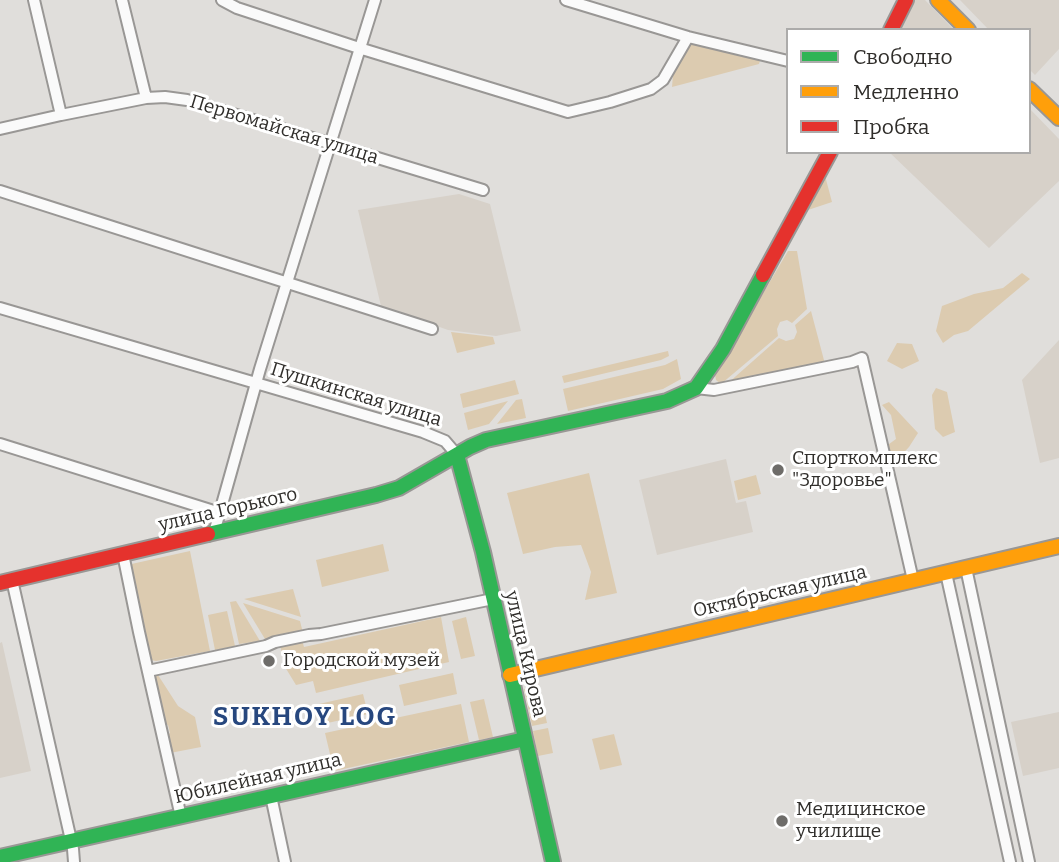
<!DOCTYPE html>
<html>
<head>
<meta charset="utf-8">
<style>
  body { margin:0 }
  #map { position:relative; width:1059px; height:862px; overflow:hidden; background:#e0dedb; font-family:Bitter,serif }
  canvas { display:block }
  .legend { position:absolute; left:786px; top:28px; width:245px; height:126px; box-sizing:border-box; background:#fff; border:2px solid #acabaa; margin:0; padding:9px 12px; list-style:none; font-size:21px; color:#302e2b }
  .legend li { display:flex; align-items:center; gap:14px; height:35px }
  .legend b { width:35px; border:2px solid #acabaa }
</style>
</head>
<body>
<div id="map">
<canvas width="1059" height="862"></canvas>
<ul class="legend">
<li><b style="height:9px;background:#30b455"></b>Свободно</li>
<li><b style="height:9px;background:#ff9f0a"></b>Медленно</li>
<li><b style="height:9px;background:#e5322d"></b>Пробка</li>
</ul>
</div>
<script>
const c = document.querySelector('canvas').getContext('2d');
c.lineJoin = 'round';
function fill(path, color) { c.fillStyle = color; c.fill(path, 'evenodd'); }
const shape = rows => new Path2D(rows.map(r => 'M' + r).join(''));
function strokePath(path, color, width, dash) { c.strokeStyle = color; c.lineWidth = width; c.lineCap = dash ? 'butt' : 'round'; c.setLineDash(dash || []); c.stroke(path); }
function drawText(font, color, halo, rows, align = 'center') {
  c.font = font + ' Bitter,serif'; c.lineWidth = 6; c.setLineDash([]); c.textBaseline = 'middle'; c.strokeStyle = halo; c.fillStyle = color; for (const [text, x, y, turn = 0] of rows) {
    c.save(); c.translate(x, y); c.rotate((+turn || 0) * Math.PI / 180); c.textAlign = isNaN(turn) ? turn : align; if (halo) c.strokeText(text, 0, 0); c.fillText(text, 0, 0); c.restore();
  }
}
fill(shape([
  [913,0,925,0,954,30,898,30],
  [960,0,1059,0,1059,49,1035,75,1029,69,1029,30,989,30],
  [1029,108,1059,139,1059,181,989,248,889,152,1029,152],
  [459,194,490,204,521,331,496,336,448,330,381,306,358,210],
  [1059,340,1059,458,1040,463,1022,380],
  [726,459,736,503,746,501,753,532,657,555,639,480],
  [2,642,31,771,0,778,0,643],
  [1059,712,1059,768,1023,776,1011,722]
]), '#d7d1c9');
fill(shape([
  [698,42,761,57,759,64,672,87,673,75,678,62,689,45],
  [824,172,832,202,805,211],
  [788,251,797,251,807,309,792,323,787,320,780,322,777,329,778,336,721,384,716,380,715,375],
  [1022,273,1030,279,968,331,954,335,943,343,936,331,942,306,974,294,1003,288],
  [811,311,825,364,727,384,779,338,786,341,794,339,797,332,795,325],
  [451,332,493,337,495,344,457,353],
  [897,343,912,344,919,361,902,369,887,361],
  [668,351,669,356,661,360,564,383,562,376],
  [677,359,681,379,663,389,568,411,563,389,665,365],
  [515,380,519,394,463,408,460,394],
  [936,388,947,392,955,432,943,437,935,429,932,395],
  [522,399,526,418,497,424,516,400],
  [508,401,489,424,468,430,464,413],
  [889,402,918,433,909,447,895,462,885,447,896,439,891,415,882,405],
  [589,473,617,593,585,600,591,572,581,545,555,547,523,554,507,493],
  [756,475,761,494,738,500,734,481],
  [383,544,389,571,322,587,316,560],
  [190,551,210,651,156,661,151,660,148,656,127,565],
  [293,589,301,617,244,599],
  [236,601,260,641,239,644,230,602],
  [243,603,300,621,303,633,265,639],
  [227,611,235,646,215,650,208,615],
  [441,617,449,662,316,693,313,681,296,685,285,667,280,645,302,640,304,647],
  [466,617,475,656,461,659,452,621],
  [453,673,457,694,404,706,399,685],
  [158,675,178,706,195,717,201,747,170,753,166,736,170,733,168,725,163,723,152,676],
  [539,686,547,723,532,726,524,689],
  [363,694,368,714,323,724,319,704],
  [484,699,493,737,479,740,470,702],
  [461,704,469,742,334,771,325,733],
  [548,728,553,753,538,756,533,731],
  [614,734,622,765,600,770,592,739]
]), '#dccbb0');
const street = shape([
  [34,0,61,115],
  [122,0,146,98],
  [222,0,237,8,359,48,568,112,610,102,651,89,663,80,688,37],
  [566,0,688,37,788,61],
  [0,129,61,115,146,98,165,97,187,100,483,190],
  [0,191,432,329],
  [0,308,423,432,445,441,457,455],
  [696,388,714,390,852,362,862,358,913,580],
  [0,444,220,513],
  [214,533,260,369,375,0],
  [123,554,139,632,181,817],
  [966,568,1029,862],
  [946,573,1010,862],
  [12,580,73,849,74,862],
  [148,671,266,646,275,642,309,635,321,634,493,599],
  [271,796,285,862]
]);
const fast = shape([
  [457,455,483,552,553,862],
  [208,534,376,495,399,488,470,447,486,440,667,401,696,388,723,349,763,275],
  [0,857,525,739]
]);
const slow = shape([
  [938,0,968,30],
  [1029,89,1059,118],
  [510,675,1059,546]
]);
const jam = shape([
  [891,30,906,0],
  [763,275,830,152],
  [0,583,208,534]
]);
strokePath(street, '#999795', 14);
strokePath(fast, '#999795', 18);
strokePath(slow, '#999795', 18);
strokePath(jam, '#999795', 18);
strokePath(street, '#fafafa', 10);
strokePath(fast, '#30b455', 14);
strokePath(slow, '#ff9f0a', 14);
strokePath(jam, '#e5322d', 14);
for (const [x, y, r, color] of [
  [778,470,7,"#6e6c69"],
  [269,661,7,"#6e6c69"],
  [782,821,7,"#6e6c69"]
]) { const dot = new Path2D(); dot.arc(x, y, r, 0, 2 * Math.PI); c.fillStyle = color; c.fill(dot); strokePath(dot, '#fff', 2.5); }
drawText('19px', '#302e2b', '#fff', [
  ["Первомайская улица",284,130,17],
  ["Пушкинская улица",356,395,17],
  ["улица Горького",228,510,-13],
  ["Октябрьская улица",780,592,-13],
  ["улица Кирова",525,654,77],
  ["Юбилейная улица",258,779,-13]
]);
drawText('19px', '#302e2b', '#fff', [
  ["Спорткомплекс",792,459],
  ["\"Здоровье\"",792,481],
  ["Городской музей",283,661],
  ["Медицинское",796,810],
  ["училище",796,832]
], 'left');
c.letterSpacing = '2px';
drawText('bold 26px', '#27477e', '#fff', [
  ["SUKHOY LOG",305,718]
]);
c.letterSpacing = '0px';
</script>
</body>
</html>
